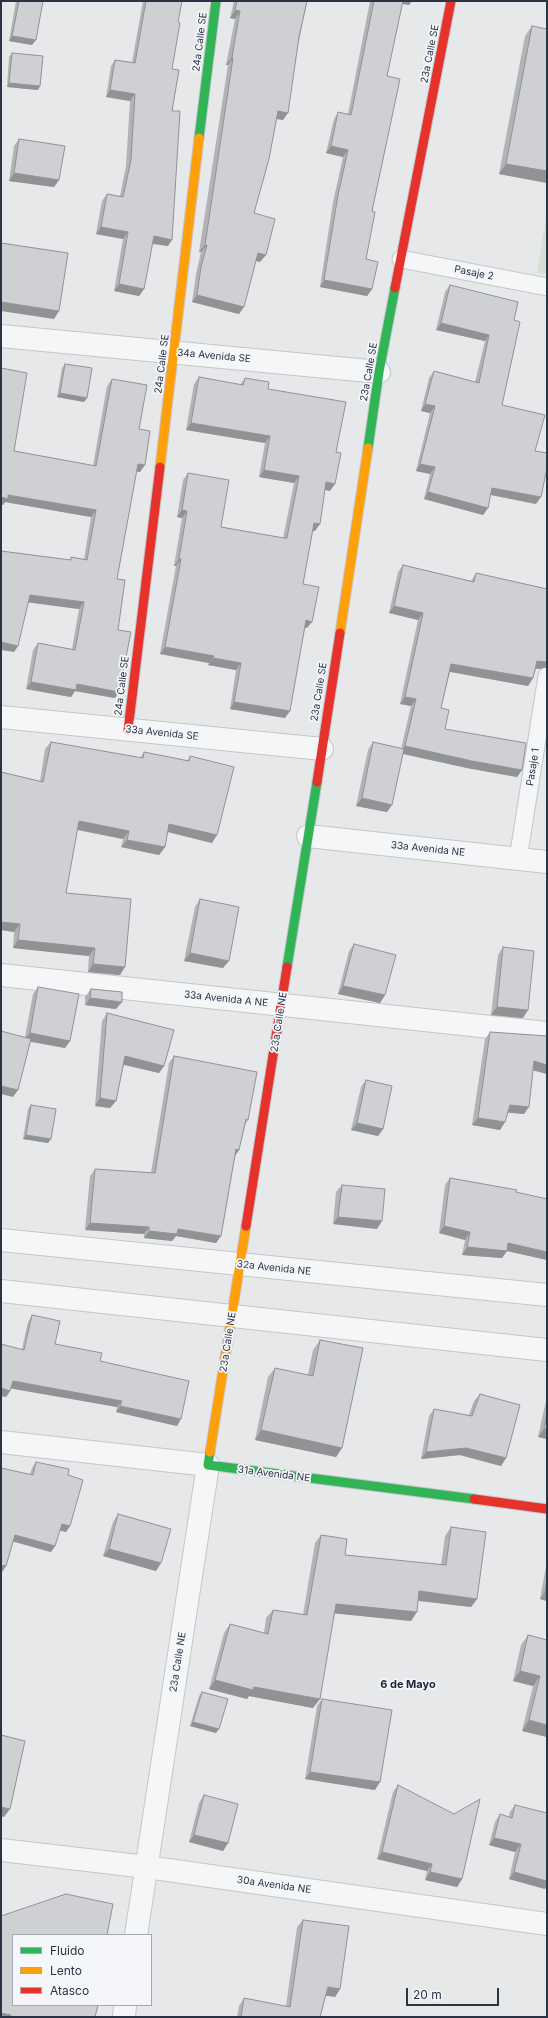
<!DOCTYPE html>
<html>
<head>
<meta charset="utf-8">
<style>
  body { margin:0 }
  #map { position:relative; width:548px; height:2018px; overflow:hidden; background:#e6e8ea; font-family:Inter,sans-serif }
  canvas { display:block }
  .frame { position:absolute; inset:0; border:2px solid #2b3445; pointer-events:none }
  .legend { position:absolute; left:12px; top:1934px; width:140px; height:72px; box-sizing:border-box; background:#f4f6f9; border:1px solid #a4a8b1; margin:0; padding:5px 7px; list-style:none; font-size:12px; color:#2b3445 }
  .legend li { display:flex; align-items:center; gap:8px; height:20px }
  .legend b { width:20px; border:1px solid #a4a8b1 }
  .scale { position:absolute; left:406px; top:1988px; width:93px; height:18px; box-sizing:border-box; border:2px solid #2b3445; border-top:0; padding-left:5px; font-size:12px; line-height:14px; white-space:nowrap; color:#2b3445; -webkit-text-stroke:3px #f4f6f9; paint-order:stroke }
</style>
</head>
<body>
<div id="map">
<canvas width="548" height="2018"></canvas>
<div class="frame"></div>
<ul class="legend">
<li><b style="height:5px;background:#30b455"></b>Fluido</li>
<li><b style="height:5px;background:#ff9f0a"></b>Lento</li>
<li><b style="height:5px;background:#e5322d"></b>Atasco</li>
</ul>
<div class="scale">20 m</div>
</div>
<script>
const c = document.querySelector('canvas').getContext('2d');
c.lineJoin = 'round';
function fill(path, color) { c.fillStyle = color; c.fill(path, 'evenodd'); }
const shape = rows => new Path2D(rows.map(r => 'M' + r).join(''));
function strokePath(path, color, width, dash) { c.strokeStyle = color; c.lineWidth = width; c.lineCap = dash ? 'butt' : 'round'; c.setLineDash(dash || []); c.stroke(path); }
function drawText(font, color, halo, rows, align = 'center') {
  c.font = font + ' Inter,sans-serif'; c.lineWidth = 3.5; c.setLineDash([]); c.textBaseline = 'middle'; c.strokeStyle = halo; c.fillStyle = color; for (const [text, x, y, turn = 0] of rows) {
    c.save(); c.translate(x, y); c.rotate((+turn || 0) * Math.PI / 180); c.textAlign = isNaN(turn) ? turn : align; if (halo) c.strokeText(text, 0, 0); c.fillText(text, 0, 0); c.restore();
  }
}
fill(shape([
  [547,211,547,274,537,273]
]), '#d6ded6');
const lane = shape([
  [401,259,547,287],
  [518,859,547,676]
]);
const street = shape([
  [1,336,379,372],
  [1,717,322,749],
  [308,836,547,862],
  [1,975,547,1033],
  [1,1240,547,1295],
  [1,1291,547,1350],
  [1,1442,208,1465,136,1935],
  [1,1850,147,1867,547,1924],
  [124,2017,125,2005]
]);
const fast = shape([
  [199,138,216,1],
  [368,448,379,372,395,288],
  [287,967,317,782],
  [210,1452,208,1465,474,1499]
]);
const slow = shape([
  [160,467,199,138],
  [340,633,368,448],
  [210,1452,246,1226]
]);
const jam = shape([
  [395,288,451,1],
  [128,730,160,467],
  [317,782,340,633],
  [246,1226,287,967],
  [474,1499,547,1509]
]);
strokePath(lane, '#c4c6c8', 19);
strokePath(street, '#c4c6c8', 24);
strokePath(fast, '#c4c6c8', 11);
strokePath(slow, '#c4c6c8', 11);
strokePath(jam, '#c4c6c8', 11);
strokePath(lane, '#f5f6f7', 17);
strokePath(street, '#f5f6f7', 22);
strokePath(fast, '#30b455', 9);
strokePath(slow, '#ff9f0a', 9);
strokePath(jam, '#e5322d', 9);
fill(shape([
  [16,1,43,1,32,45,9,41],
  [143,1,182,1,178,22,172,69,168,246,152,244,144,289,139,296,114,291,123,239,96,234,102,201,107,194,120,196,126,166,130,101,106,97,111,66,115,60,132,62],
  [234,1,307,1,283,120,276,119,254,213,260,262,256,261,239,314,192,302,196,274,201,252,199,252,228,65,226,65,235,19,230,18],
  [370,1,412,1,409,5,402,4,387,76,366,259,372,289,367,296,320,287,333,202,343,157,326,153,334,119,338,112,348,114],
  [532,26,547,183,499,174,525,36],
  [12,53,38,90,7,87,9,57],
  [19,139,59,180,54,187,9,181,14,146],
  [450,285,514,320,502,405,535,451,536,504,490,495,488,508,483,515,424,499,430,474,416,471,430,413,421,411,429,378,434,371,475,382,485,341,436,330,445,292],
  [65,364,84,402,57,397,62,368],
  [199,377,240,385,245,378,268,389,330,491,325,490,315,531,313,530,303,584,307,628,305,628,285,718,230,709,236,670,208,665,209,663,160,654,176,566,174,566,182,518,177,517,183,480,188,473,221,527,283,538,294,483,259,477,265,443,186,430,194,384],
  [112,379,139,429,140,472,136,471,117,579,118,630,115,698,75,691,71,697,26,689,33,650,38,643,72,649,79,609,28,602,18,646,14,652,1,551,70,560,71,557,84,559,91,517,5,502,3,505,14,451,93,466,107,386],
  [403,565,471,581,476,573,547,589,547,667,540,669,536,669,533,678,528,686,450,672,441,708,445,729,522,770,517,777,467,768,402,754,387,812,356,806,368,750,373,742,401,749,411,706,400,704,418,620,389,613,398,572],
  [51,742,140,758,144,752,187,761,190,756,212,843,168,832,165,847,159,855,121,847,123,839,77,830,66,893,120,975,88,972,89,956,13,948,14,932,1,930,1,772,40,781,45,749],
  [200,899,223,968,184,961,195,907],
  [354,944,385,995,380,1003,338,994,349,951],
  [503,947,523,1018,491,1015,498,955],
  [38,987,70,1041,65,1048,30,1042,13,1097,25,1037,33,994],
  [91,989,116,1009,85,1005,85,997],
  [107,1013,164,1066,159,1073,124,1064,116,1101,110,1108,95,1106,102,1021],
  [490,1032,547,1036,547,1074,533,1070,524,1114,508,1113,505,1122,500,1130,472,1125,485,1039],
  [174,1056,248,1120,245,1125,239,1150,235,1156,221,1236,216,1243,176,1236,172,1241,144,1238,144,1234,85,1230,90,1176,95,1169,151,1173,169,1063],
  [366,1080,383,1129,378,1136,351,1130,361,1087],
  [31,1105,48,1143,23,1139,28,1109],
  [450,1178,547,1199,547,1260,507,1251,502,1258,462,1255,465,1240,439,1233,445,1185],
  [342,1185,377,1229,333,1224,336,1192],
  [32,1315,55,1344,100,1361,177,1426,116,1412,117,1407,11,1388,10,1391,6,1397,22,1349,28,1322],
  [320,1340,342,1448,336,1457,255,1440,268,1377,275,1368,308,1375,313,1350],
  [480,1394,506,1458,501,1466,460,1455,421,1459,429,1416,434,1409,469,1415,474,1401],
  [547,1396,547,1439,538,1437],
  [36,1462,68,1475,70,1526,66,1532,60,1530,55,1546,51,1552,13,1541,6,1566,2,1572,32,1468],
  [118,1514,161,1563,156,1571,103,1556,113,1522],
  [451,1527,477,1599,471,1607,418,1601,411,1621,334,1613,313,1708,249,1696,247,1699,209,1689,224,1633,230,1624,264,1633,266,1618,273,1610,303,1615,315,1543,321,1535,345,1555,441,1565,445,1536],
  [547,1561,547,1601,540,1599],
  [528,1635,547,1640,547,1737,522,1731,533,1686,513,1681,521,1645],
  [202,1692,216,1733,190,1726,199,1696],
  [322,1699,375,1790,305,1779,317,1706],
  [398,1785,462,1879,457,1887,425,1880,427,1871,377,1859,393,1792],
  [204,1795,228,1843,223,1851,189,1842,199,1803],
  [515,1805,545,1889,509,1879,515,1852,489,1845,495,1822,500,1814,509,1817,510,1812],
  [303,1920,340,1989,335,1997,326,1995,320,2017,237,2017,239,2006,244,1998,286,2006,297,1927]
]), '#b1b3b5');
fill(shape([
  [400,1,412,1,409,5,399,3],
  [235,10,240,11,235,19,230,18],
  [12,36,36,40,32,45,9,41],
  [232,57,233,58,228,65,226,65],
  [9,83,40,86,38,90,7,87],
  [110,90,135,94,130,101,106,97],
  [278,111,288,113,283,120,272,118],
  [331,146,348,150,343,157,326,153],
  [506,164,547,171,547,183,499,174],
  [14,173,59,180,54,187,9,181],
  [101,227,128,232,123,239,96,234],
  [154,236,172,240,168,246,149,243],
  [205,245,207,245,201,252,199,252],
  [258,253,266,255,260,262,253,260],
  [324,280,372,289,367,296,320,287],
  [119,284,144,289,139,296,114,291],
  [197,295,244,307,239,314,192,302],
  [1,302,59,311,54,319,1,311],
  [441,323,489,335,485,341,436,330],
  [60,393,87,398,84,402,57,397],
  [425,404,435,406,430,413,421,411],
  [191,423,270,436,265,443,186,430],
  [138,464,145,465,140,472,133,471],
  [420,464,435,467,430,474,416,471],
  [264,470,299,476,294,483,259,477],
  [326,482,335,484,330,491,322,489],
  [492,488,541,497,536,504,487,494],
  [428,492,488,508,483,515,424,499],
  [8,495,96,510,91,517,5,502,3,505,1,505,1,497],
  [182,510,187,511,182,518,177,517],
  [314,523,320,524,315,531,309,530],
  [179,559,181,559,176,566,174,566],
  [30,595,84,602,79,609,25,602],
  [394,606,423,613,418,620,389,613],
  [306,620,312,622,307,628,301,627],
  [1,642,18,646,14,652,1,650],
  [165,647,214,656,209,663,160,654],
  [213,658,241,663,236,670,208,665],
  [537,661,547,661,547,667,540,669,532,668],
  [451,664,533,678,528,686,446,671],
  [31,682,77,684,119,692,115,698,75,691,71,697,26,689],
  [405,697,416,699,411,706,400,704],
  [234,702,290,711,285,718,230,709],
  [405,746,522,770,517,777,467,768,400,753],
  [362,798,392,805,387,812,356,806],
  [79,821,129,831,123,839,74,829],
  [169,824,217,835,212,843,164,831],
  [127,840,165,847,159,855,121,847],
  [1,922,20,924,14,932,1,930],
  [18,940,95,948,89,956,13,948],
  [190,953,229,961,223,968,184,961],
  [93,964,125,967,120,975,88,972],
  [343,986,385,995,380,1003,338,994],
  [90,998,122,1002,116,1009,85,1005],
  [497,1007,528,1010,523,1018,491,1015],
  [30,1033,70,1041,65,1048,24,1040],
  [125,1056,164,1066,159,1073,120,1064],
  [534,1061,547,1065,547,1074,528,1069],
  [1,1086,18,1090,13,1097,1,1094],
  [100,1098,116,1101,110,1108,95,1106],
  [510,1105,529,1107,524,1114,505,1112],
  [478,1118,505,1122,500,1130,472,1125],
  [357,1123,383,1129,378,1136,351,1130],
  [26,1135,51,1139,48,1143,23,1139],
  [236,1149,239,1150,234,1157],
  [338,1217,382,1221,377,1229,333,1224],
  [90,1223,149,1227,144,1234,85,1230],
  [444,1226,470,1232,465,1240,439,1233],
  [178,1229,221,1236,216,1243,176,1236,172,1241,144,1238,149,1231],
  [508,1243,547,1252,547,1260,507,1251,502,1258,462,1255,467,1247],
  [13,1381,122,1401,117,1407,8,1388],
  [1,1388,10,1391,6,1397,1,1396],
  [120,1406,181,1419,177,1426,116,1412],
  [544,1429,547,1429,547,1439,538,1437],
  [261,1430,342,1448,336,1457,255,1440],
  [466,1448,506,1458,501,1466,460,1455,421,1459,426,1452],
  [62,1524,70,1526,66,1532,58,1530],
  [15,1535,55,1546,51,1552,11,1541],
  [109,1549,161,1563,156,1571,103,1556],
  [1,1565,6,1566,2,1572,1,1572],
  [419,1591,477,1599,471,1607,413,1600],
  [545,1592,547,1592,547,1601,540,1599],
  [336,1604,417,1612,411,1621,330,1613],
  [520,1671,540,1676,533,1686,513,1681],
  [215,1680,320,1699,313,1708,249,1696,247,1699,209,1689],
  [529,1720,547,1725,547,1737,522,1731],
  [193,1722,219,1729,216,1733,190,1726],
  [310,1772,380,1782,375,1790,305,1779],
  [1,1807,10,1809,4,1817,1,1816],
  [194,1835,228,1843,223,1851,189,1842],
  [494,1838,521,1844,515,1852,489,1845],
  [382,1852,432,1864,427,1871,377,1859],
  [430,1872,462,1879,457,1887,425,1880],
  [514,1872,547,1881,547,1886,545,1889,509,1879],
  [328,1987,340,1989,335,1997,322,1995],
  [1,2013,11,2015,10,2017,1,2017]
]), '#909294');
const building = shape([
  [19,1,43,1,36,40,12,36,19,1],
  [146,1,182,1,178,22,180,23,172,69,179,70,172,111,180,111,172,240,154,236,144,289,119,284,128,232,101,227,107,194,123,197,131,160,135,94,110,90,115,60,135,63,146,1],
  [237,1,307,1,299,37,288,113,278,111,269,159,254,213,275,219,266,255,258,253,244,307,197,295,201,267,207,245,205,245,233,58,232,57,240,11,235,10,237,1],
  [374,1,403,1,387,76,400,79,372,211,375,212,366,259,378,262,372,289,324,280,338,195,348,150,331,146,338,112,351,115,374,1],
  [532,26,547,29,547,171,506,164,532,26],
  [12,53,43,56,40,86,9,83,12,53],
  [19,139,65,146,59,180,14,173,19,139],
  [1,243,68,253,59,311,1,302,1,243],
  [450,285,518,302,514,320,520,322,502,405,545,415,535,451,547,453,547,468,541,497,492,488,488,508,428,492,435,467,420,464,435,406,425,404,434,371,479,383,489,335,441,323,450,285],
  [65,364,92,368,87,398,60,393,65,364],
  [1,368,27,373,14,451,96,466,112,379,147,385,139,429,150,431,145,465,138,464,117,579,125,580,118,630,131,632,119,692,77,684,76,690,31,682,38,643,75,650,84,602,30,595,18,646,1,642,1,551,71,560,71,557,87,560,96,510,8,495,8,499,1,497,1,368],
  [199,377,243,385,245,378,269,382,268,389,346,402,336,452,341,453,335,484,326,482,320,524,314,523,303,584,319,587,312,622,306,620,290,711,234,702,241,663,213,658,214,656,165,647,181,559,179,559,187,511,182,510,188,473,229,480,221,527,284,538,287,538,299,476,264,470,270,436,191,423,199,377],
  [403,565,474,582,476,573,547,589,547,661,545,662,537,661,533,678,451,664,441,708,449,710,445,729,526,743,522,770,472,761,405,746,416,699,405,697,423,613,394,606,403,565],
  [51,742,143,758,144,752,189,761,190,756,234,767,217,835,169,824,165,847,127,840,129,831,79,821,66,893,131,899,125,967,93,964,95,948,18,940,20,924,1,922,1,772,43,782,51,742],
  [373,742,404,749,392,805,362,798,373,742],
  [200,899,239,907,229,961,190,953,200,899],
  [354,944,396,955,385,995,343,986,354,944],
  [503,947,534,951,528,1010,497,1007,503,947],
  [38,987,79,994,70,1041,30,1033,38,987],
  [91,989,122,992,122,1002,90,998,91,989],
  [107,1013,174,1030,164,1066,125,1056,116,1101,100,1098,107,1013],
  [1,1031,31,1039,18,1090,1,1086,1,1031],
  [490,1032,547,1036,547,1065,534,1061,529,1107,510,1105,505,1122,478,1118,490,1032],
  [174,1056,257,1072,248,1120,246,1119,239,1150,236,1149,221,1236,178,1229,177,1234,149,1231,149,1227,90,1223,95,1169,155,1173,174,1056],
  [366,1080,392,1086,383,1129,357,1123,366,1080],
  [31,1105,56,1109,51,1139,26,1135,31,1105],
  [450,1178,517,1190,516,1192,547,1199,547,1252,508,1243,507,1251,467,1247,470,1232,444,1226,450,1178],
  [342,1185,385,1189,382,1221,338,1217,342,1185],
  [32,1315,60,1321,55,1344,102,1353,100,1361,189,1381,181,1419,120,1406,122,1401,13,1381,10,1391,1,1388,1,1344,24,1350,32,1315],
  [320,1340,363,1348,342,1448,261,1430,275,1368,313,1376,320,1340],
  [480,1394,520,1405,506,1458,466,1448,426,1452,434,1409,472,1416,480,1394],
  [547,1414,547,1429,544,1429,547,1414],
  [36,1462,69,1469,68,1475,83,1480,70,1526,62,1524,55,1546,15,1535,6,1566,1,1565,1,1468,33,1475,36,1462],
  [118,1514,171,1529,161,1563,109,1549,118,1514],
  [451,1527,486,1532,477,1599,419,1591,417,1612,336,1604,320,1699,254,1687,253,1690,215,1680,230,1624,268,1634,273,1610,307,1615,321,1535,347,1539,345,1555,446,1565,451,1527],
  [547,1581,547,1592,545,1592,547,1581],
  [528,1635,547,1640,547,1725,529,1720,540,1676,520,1671,528,1635],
  [202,1692,228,1699,219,1729,193,1722,202,1692],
  [322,1699,392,1710,380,1782,310,1772,322,1699],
  [1,1735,25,1741,10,1809,1,1807,1,1735],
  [398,1785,454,1814,480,1799,462,1879,430,1872,432,1864,382,1852,398,1785],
  [204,1795,238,1804,228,1843,194,1835,204,1795],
  [515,1805,547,1813,547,1881,514,1872,521,1844,494,1838,500,1814,512,1818,515,1805],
  [66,1894,113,1904,107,1935,13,1935,13,2005,98,2005,95,2017,10,2017,11,2015,1,2013,1,1916,66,1894],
  [303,1920,349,1926,340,1989,328,1987,320,2017,241,2017,244,1998,290,2007,303,1920]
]);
fill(building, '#ced0d3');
strokePath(building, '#909294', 1);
drawText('10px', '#2b3445', '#f4f6f9', [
  ["24a Calle SE",200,42,-83],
  ["23a Calle SE",430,54,-79],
  ["Pasaje 2",474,273,11],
  ["34a Avenida SE",214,356,5],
  ["24a Calle SE",162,364,-83],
  ["23a Calle SE",369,372,-80],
  ["24a Calle SE",122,686,-83],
  ["23a Calle SE",319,692,-81],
  ["33a Avenida SE",162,733,6],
  ["Pasaje 1",533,767,-81],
  ["33a Avenida NE",428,849,6],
  ["33a Avenida A NE",226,999,6],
  ["23a Calle NE",279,1022,-81],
  ["32a Avenida NE",274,1268,6],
  ["23a Calle NE",228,1342,-81],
  ["31a Avenida NE",274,1474,7],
  ["23a Calle NE",178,1662,-81],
  ["30a Avenida NE",274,1885,8]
]);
drawText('bold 11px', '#1d2536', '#f4f6f9', [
  ["6 de Mayo",408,1685]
]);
</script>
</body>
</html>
